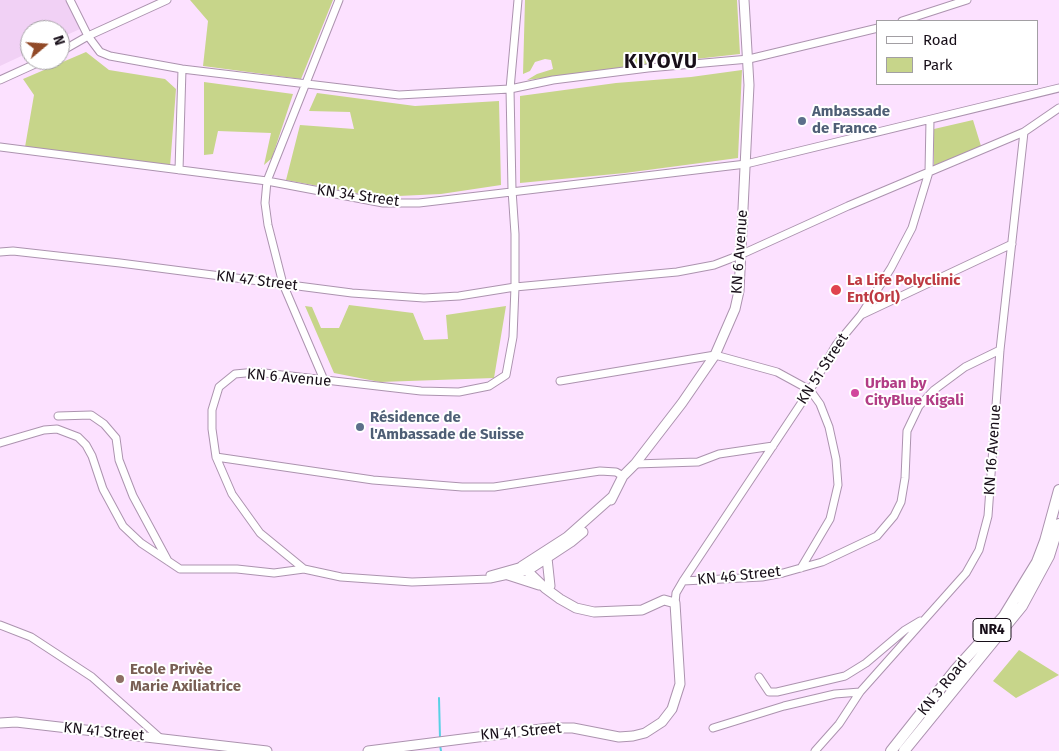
<!DOCTYPE html>
<html>
<head>
<meta charset="utf-8">
<style>
  body { margin:0 }
  #map { position:relative; width:1059px; height:751px; overflow:hidden; background:#fce1ff; font-family:"Fira Sans",sans-serif }
  canvas { display:block }
  .legend { position:absolute; left:876px; top:20px; width:162px; height:65px; box-sizing:border-box; background:#fff; border:1px solid #a29fa3; margin:0; padding:6px 9px; list-style:none; font-size:15px; color:#170e18 }
  .legend li { display:flex; align-items:center; gap:10px; height:25px }
  .legend b { width:25px; border:1px solid #a29fa3 }
  .north { position:absolute; left:20px; top:20px; width:50px; height:50px; box-sizing:border-box; background:#fff; border:1px solid #a29fa3; border-radius:50%; rotate:72deg; font-size:14px; font-weight:700; line-height:20px; text-align:center; color:#170e18 }
  .north::after { content:''; display:block; margin:auto; width:18px; height:22px; background:#914927; clip-path:polygon(50% 0,100% 100%,50% 72%,0 100%) }
</style>
</head>
<body>
<div id="map">
<canvas width="1059" height="751"></canvas>
<ul class="legend">
<li><b style="height:6px;background:#fff"></b>Road</li>
<li><b style="height:14px;background:#c7d58a"></b>Park</li>
</ul>
<div class="north">N</div>
</div>
<script>
const c = document.querySelector('canvas').getContext('2d');
c.lineJoin = 'round';
function fill(path, color) { c.fillStyle = color; c.fill(path, 'evenodd'); }
const shape = rows => new Path2D(rows.map(r => 'M' + r).join(''));
function strokePath(path, color, width, dash) { c.strokeStyle = color; c.lineWidth = width; c.lineCap = dash ? 'butt' : 'round'; c.setLineDash(dash || []); c.stroke(path); }
function drawText(font, color, halo, rows, align = 'center') {
  c.font = font + ' "Fira Sans",sans-serif'; c.lineWidth = 4; c.setLineDash([]); c.textBaseline = 'middle'; c.strokeStyle = halo; c.fillStyle = color; for (const [text, x, y, turn = 0] of rows) {
    c.save(); c.translate(x, y); c.rotate((+turn || 0) * Math.PI / 180); c.textAlign = isNaN(turn) ? turn : align; if (halo) c.strokeText(text, 0, 0); c.fillText(text, 0, 0); c.restore();
  }
}
fill(shape([
  [0,0,66,0,80,29,60,38,60,30,30,30,30,52,0,66]
]), '#f1d1f5');
fill(shape([
  [190,0,333,0,301,79,203,66,208,21],
  [525,0,737,0,740,54,669,62,667,52,655,55,653,64,527,80,537,74,553,69,551,60,545,59,535,62,530,71,523,74],
  [86,52,109,70,165,79,176,89,170,167,25,147,34,95,23,79],
  [742,70,738,158,625,173,520,183,520,96,616,83,691,77],
  [204,82,293,94,272,158,264,165,271,133,218,131,213,154,204,155],
  [317,93,415,106,499,101,501,185,441,194,377,197,286,180,300,125,354,129,350,112,309,111],
  [973,120,981,146,934,167,934,129],
  [349,305,413,313,424,340,448,339,446,315,506,306,494,378,380,382,334,373,305,306,312,307,321,328,339,328],
  [1019,650,1059,675,1016,698,993,681]
]), '#c7d58a');
strokePath(shape([
  [439,698,440,738],
  [440,745,441,751]
]), '#58d1e5', 2);
const minor = shape([
  [70,0,88,36,100,52,110,56,182,69,399,95,510,89,553,80,648,68,749,59,878,28],
  [518,0,510,89,512,190,515,234,515,287,513,337,506,375,489,386,459,392,421,391,256,372,235,374,219,387,212,410,212,429,216,457,232,494,260,533,304,569,341,577,412,582,490,579,527,571],
  [902,21,967,0],
  [60,52,88,36,167,0],
  [0,80,44,60],
  [0,147,267,181,383,203,419,203,746,164,1059,88],
  [179,170,182,69],
  [0,252,13,251,120,263,352,293,424,298,459,296,515,287,677,272,714,265,740,255,848,206,1024,132,1059,108],
  [861,315,1012,244],
  [324,380,283,284,268,225,265,203,267,181,339,0],
  [560,381,715,355,777,372,810,390,820,404,829,427,836,459,838,485,830,519,801,568],
  [58,416,91,415,104,424,116,438,119,460,133,496,168,561],
  [0,443,44,430,57,429,78,437,86,445,92,456,103,489,123,526,141,543,180,569,237,569,274,573,304,569],
  [216,457,373,480,462,487,494,487,600,471,616,472,623,476],
  [635,464,698,462,719,454,773,446],
  [490,575,522,566],
  [683,581,762,577,783,573,822,562,877,536,894,516,901,502,905,478,907,431,919,406,934,390,965,367,1000,350],
  [675,603,676,593,683,581,810,390,836,345,861,315,891,268,912,228,929,172,930,120],
  [0,625,31,637,92,677,159,737],
  [759,677,769,692,777,692,845,676,866,663,905,630,920,621],
  [713,728,784,706,835,694,860,692],
  [815,751,839,724,860,692,966,573,979,550,988,516,1000,350,1024,132]
]);
const major = shape([
  [611,500,623,476,635,464,682,403,715,355,735,309,739,291,749,85,744,0],
  [547,558,550,586],
  [527,571,571,542,583,532],
  [508,575,539,585],
  [0,723,16,722,267,751],
  [368,751,549,728,573,728,619,737,633,736,645,733,662,722,672,709,680,684,675,603,664,600,642,610,594,612,576,608,560,599,545,588,522,566,567,537,612,497]
]);
const highway = shape([
  [891,751,956,669,1004,616,1037,562,1045,541,1059,490],
  [904,751,1022,606,1049,556,1059,524]
]);
strokePath(minor, '#ac93af', 9);
strokePath(major, '#ac93af', 11);
strokePath(highway, '#ac93af', 12);
strokePath(minor, '#fff', 7);
strokePath(major, '#fff', 9);
strokePath(highway, '#fff', 10);
for (const [x, y, r, color] of [
  [802,121,5,"#5c6f8a"],
  [836,290,6,"#e0444e"],
  [855,393,5,"#d1479c"],
  [360,427,5,"#5c6f8a"],
  [120,679,5,"#8d6e63"]
]) { const dot = new Path2D(); dot.arc(x, y, r, 0, 2 * Math.PI); c.fillStyle = color; c.fill(dot); strokePath(dot, '#fff', 2); }
for (const [x, y, w] of [
  [992,630,38]
]) { const box = new Path2D(); box.roundRect(x - w / 2, y - 11.5, w, 23, 4); c.fillStyle = '#fff'; c.fill(box); strokePath(box, '#170e18', 1); }
drawText('bold 14px', '#170e18', null, [
  ["NR4",992,630]
]);
drawText('bold 15px', '#4e5e75', '#fff', [
  ["Ambassade",812,112],
  ["de France",812,129],
  ["Résidence de",370,418],
  ["l'Ambassade de Suisse",370,435]
], 'left');
drawText('15px', '#170e18', '#fff', [
  ["KN 34 Street",358,196,8],
  ["KN 6 Avenue",740,252,-86],
  ["KN 47 Street",257,281,7],
  ["KN 51 Street",823,369,-57],
  ["KN 6 Avenue",289,378,5],
  ["KN 16 Avenue",993,450,-86],
  ["KN 46 Street",739,576,-6],
  ["KN 3 Road",943,687,-51],
  ["KN 41 Street",104,732,6],
  ["KN 41 Street",521,732,-5]
]);
drawText('bold 15px', '#be3a42', '#fff', [
  ["La Life Polyclinic",847,281],
  ["Ent(Orl)",847,298]
], 'left');
drawText('bold 15px', '#b23c85', '#fff', [
  ["Urban by",865,384],
  ["CityBlue Kigali",865,401]
], 'left');
drawText('bold 15px', '#785e54', '#fff', [
  ["Ecole Privèe",130,670],
  ["Marie Axiliatrice",130,687]
], 'left');
c.letterSpacing = '1px';
drawText('bold 20px', '#170e18', '#fff', [
  ["KIYOVU",661,62]
]);
c.letterSpacing = '0px';
</script>
</body>
</html>
